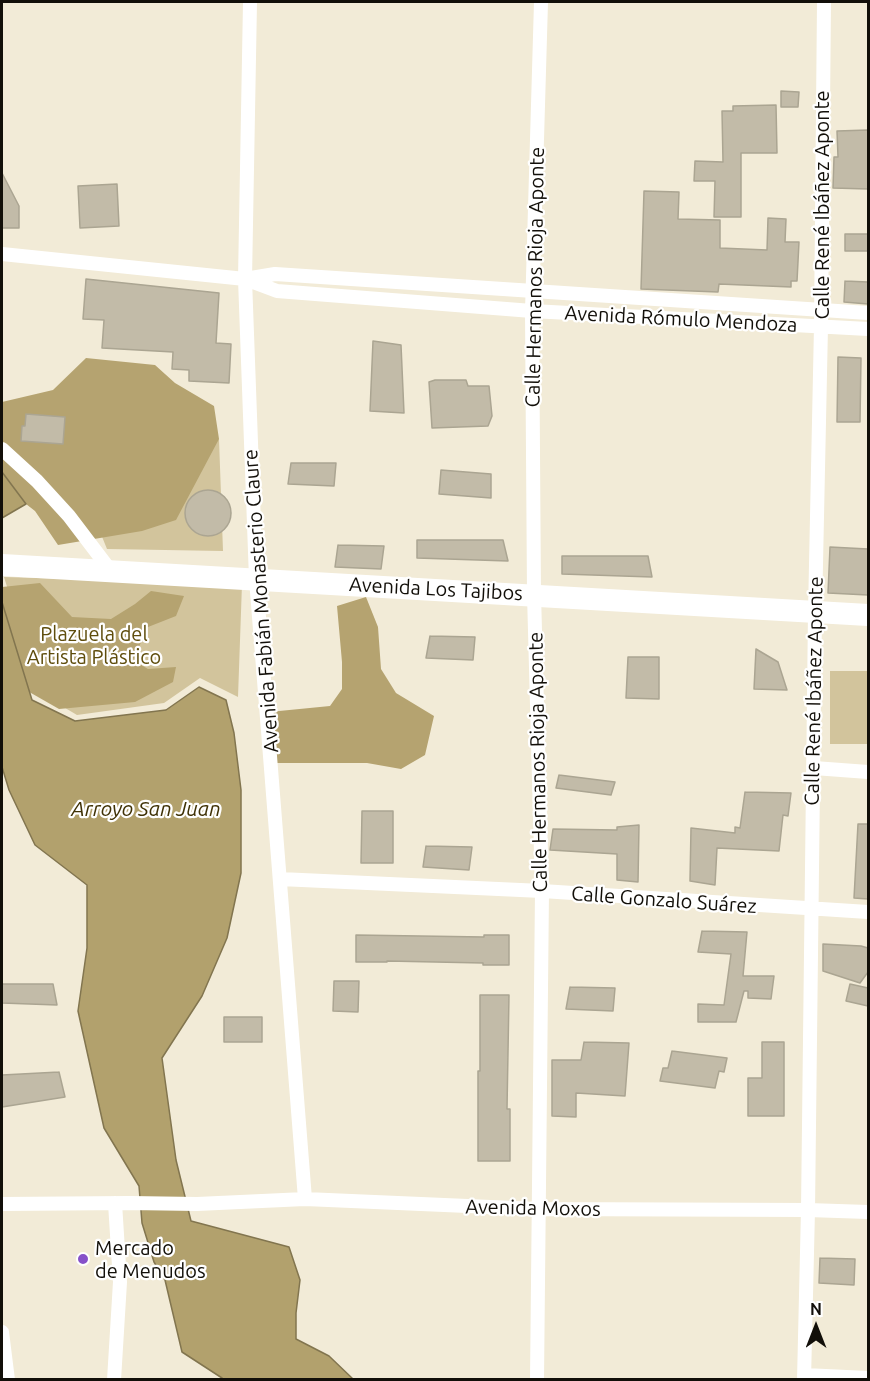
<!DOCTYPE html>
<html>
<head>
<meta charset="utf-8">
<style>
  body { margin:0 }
  #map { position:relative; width:870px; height:1381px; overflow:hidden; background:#f2ebd7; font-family:Ubuntu,sans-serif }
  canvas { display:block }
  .frame { position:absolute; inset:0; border:3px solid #120f09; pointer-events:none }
  .north { position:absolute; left:786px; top:1297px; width:60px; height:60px; -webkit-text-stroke:4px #fff; paint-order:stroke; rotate:0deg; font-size:16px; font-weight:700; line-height:24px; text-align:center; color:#120f09 }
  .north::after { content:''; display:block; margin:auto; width:21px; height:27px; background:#120f09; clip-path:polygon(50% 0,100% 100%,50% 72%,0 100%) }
</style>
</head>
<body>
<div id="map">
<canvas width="870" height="1381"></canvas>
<div class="frame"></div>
<div class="north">N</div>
</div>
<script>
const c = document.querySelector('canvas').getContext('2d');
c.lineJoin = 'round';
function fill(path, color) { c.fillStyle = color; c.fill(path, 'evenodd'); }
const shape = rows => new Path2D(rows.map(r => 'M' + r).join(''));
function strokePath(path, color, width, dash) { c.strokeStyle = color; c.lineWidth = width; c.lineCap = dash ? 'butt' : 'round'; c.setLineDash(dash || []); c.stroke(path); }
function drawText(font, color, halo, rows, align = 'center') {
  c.font = font + ' Ubuntu,sans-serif'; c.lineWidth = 4.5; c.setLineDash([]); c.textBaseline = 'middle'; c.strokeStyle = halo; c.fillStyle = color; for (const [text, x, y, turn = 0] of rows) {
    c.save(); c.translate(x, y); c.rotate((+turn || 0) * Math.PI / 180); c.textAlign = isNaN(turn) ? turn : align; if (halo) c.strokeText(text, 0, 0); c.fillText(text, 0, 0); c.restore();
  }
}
fill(shape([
  [219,439,223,551,107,549,92,512],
  [4,577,242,584,238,697,200,678,164,703,77,715,40,693],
  [830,671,868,671,868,744,830,744]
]), '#d2c49c');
fill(shape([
  [86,358,155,365,175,383,214,406,219,439,176,520,142,531,58,545,35,511,26,504,2,472,2,402,53,390],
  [40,583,72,617,111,619,135,604,151,591,184,596,176,616,148,627,133,660,148,669,176,667,173,682,135,702,59,709,17,685,2,625,2,587],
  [366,597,378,627,381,669,396,693,434,716,425,755,401,769,367,763,272,763,269,712,330,706,342,689,342,662,337,606]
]), '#b5a370');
const water = shape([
  [2,472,26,504,2,518,2,472],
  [2,602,32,700,75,721,166,710,199,687,226,700,234,733,241,790,241,873,227,938,202,996,162,1058,176,1160,191,1221,289,1247,300,1280,296,1313,296,1339,329,1356,353,1379,223,1379,222,1378,182,1352,165,1280,154,1262,142,1223,139,1186,104,1128,78,1011,87,948,87,885,35,845,9,790,2,767,2,602]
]);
fill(water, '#b2a16d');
strokePath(water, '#82754f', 1.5);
const building = shape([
  [781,91,799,92,798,107,781,107,781,91],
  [776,105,777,153,741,153,741,217,714,217,715,181,694,181,695,161,723,162,722,111,733,111,733,106,776,105],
  [868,130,868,189,833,188,834,157,838,157,837,131,868,130],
  [2,173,19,206,19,228,2,228,2,173],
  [117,184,119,226,80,228,78,186,117,184],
  [644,191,679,192,678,219,720,220,720,248,767,250,768,218,786,219,785,242,799,242,797,281,791,281,791,287,719,284,718,292,641,289,644,191],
  [845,234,868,234,868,251,845,251,845,234],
  [86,279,219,293,216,343,231,344,229,383,189,381,189,370,172,369,173,352,102,348,104,320,83,319,86,279],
  [845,281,868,282,868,304,844,302,845,281],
  [373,341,401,345,404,413,370,411,373,341],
  [838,357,861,358,860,422,837,422,838,357],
  [435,380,466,380,468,386,489,386,492,416,488,426,432,428,429,382,435,380],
  [26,414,65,417,63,444,21,441,22,426,25,426,26,414],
  [291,463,336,463,334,486,288,484,291,463],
  [441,470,491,474,491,498,439,494,441,470],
  '185 513a23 23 0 1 1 46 0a23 23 0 1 1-46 0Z',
  [417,540,503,540,508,561,417,558,417,540],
  [338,545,384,546,381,569,335,567,338,545],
  [830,547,868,549,868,595,828,593,830,547],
  [562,556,648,556,652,577,562,574,562,556],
  [430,636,475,637,473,660,426,658,430,636],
  [756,649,778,662,787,690,754,689,756,649],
  [628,657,659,657,659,699,626,698,628,657],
  [559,775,615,782,611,795,556,788,559,775],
  [745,792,791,793,788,816,783,815,779,851,717,848,715,885,690,881,691,828,735,833,735,827,740,828,745,792],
  [362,811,393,811,393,863,361,863,362,811],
  [858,824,868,824,868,899,854,898,858,824],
  [639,825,638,882,617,880,617,854,550,850,553,829,617,830,617,827,639,825],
  [426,846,472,847,469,870,423,867,426,846],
  [702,931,747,932,743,976,774,976,771,999,748,998,748,991,744,991,736,1022,698,1022,698,1004,724,1005,731,954,698,952,702,931],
  [356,935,484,937,484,935,509,935,509,965,483,965,483,963,387,961,387,962,356,962,356,935],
  [823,944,861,946,868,948,868,972,860,983,823,971,823,944],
  [334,981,359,981,358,1012,333,1011,334,981],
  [2,984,53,984,57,1005,2,1003,2,984],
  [850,984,868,988,868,1006,846,1001,850,984],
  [570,987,615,988,613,1011,566,1009,570,987],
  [480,995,509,995,507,1109,510,1109,510,1161,478,1161,478,1071,480,1071,480,995],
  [224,1017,262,1017,262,1042,224,1042,224,1017],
  [584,1042,629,1043,625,1096,576,1093,576,1117,552,1116,552,1060,581,1060,584,1042],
  [762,1042,784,1042,784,1116,748,1116,748,1078,762,1078,762,1042],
  [672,1051,727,1058,724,1072,719,1071,715,1088,660,1081,663,1068,668,1068,672,1051],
  [59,1072,65,1097,2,1107,2,1075,59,1072],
  [820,1258,855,1259,854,1285,819,1283,820,1258]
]);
fill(building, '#c2bba8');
strokePath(building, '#aba592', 1.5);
strokePath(shape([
  [250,2,245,279,256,579,305,1199],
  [2,254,245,279],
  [868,313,275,274,245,279,277,291,532,311,868,329],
  [2,449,37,481,69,516,110,570],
  [814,768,868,772],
  [280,879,542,891,868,912],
  [2,1204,130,1203,197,1204,305,1199,537,1209,808,1210,868,1212],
  [2,1332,8,1380],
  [804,1375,868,1378],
  [114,1380,120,1282,115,1203],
  [537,1380,542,891,534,594,532,311,541,2],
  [804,1380,808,1210,815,612,821,326,824,2]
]), '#fff', 14);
strokePath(shape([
  [2,565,868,615]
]), '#fff', 22);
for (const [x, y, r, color] of [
  [83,1259,6,"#8651c9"]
]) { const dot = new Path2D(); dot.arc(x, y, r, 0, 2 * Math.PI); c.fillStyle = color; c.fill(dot); strokePath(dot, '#fff', 2); }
drawText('20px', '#120f09', '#fff', [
  ["Calle René Ibáñez Aponte",822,205,-90],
  ["Calle Hermanos Rioja Aponte",535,277,-89],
  ["Avenida Rómulo Mendoza",681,319,3],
  ["Avenida Los Tajibos",436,589,3],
  ["Avenida Fabián Monasterio Claure",261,601,-94],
  ["Calle René Ibáñez Aponte",814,691,-89],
  ["Calle Hermanos Rioja Aponte",538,762,-91],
  ["Calle Gonzalo Suárez",664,900,4],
  ["Avenida Moxos",533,1208,1]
]);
drawText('20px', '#5f4d0c', '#fff', [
  ["Plazuela del",94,634],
  ["Artista Plástico",94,657]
]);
drawText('20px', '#120f09', '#fff', [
  ["Mercado",95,1248],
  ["de Menudos",95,1271]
], 'left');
drawText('italic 21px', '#403206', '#fff', [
  ["Arroyo San Juan",146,809]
]);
</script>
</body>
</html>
